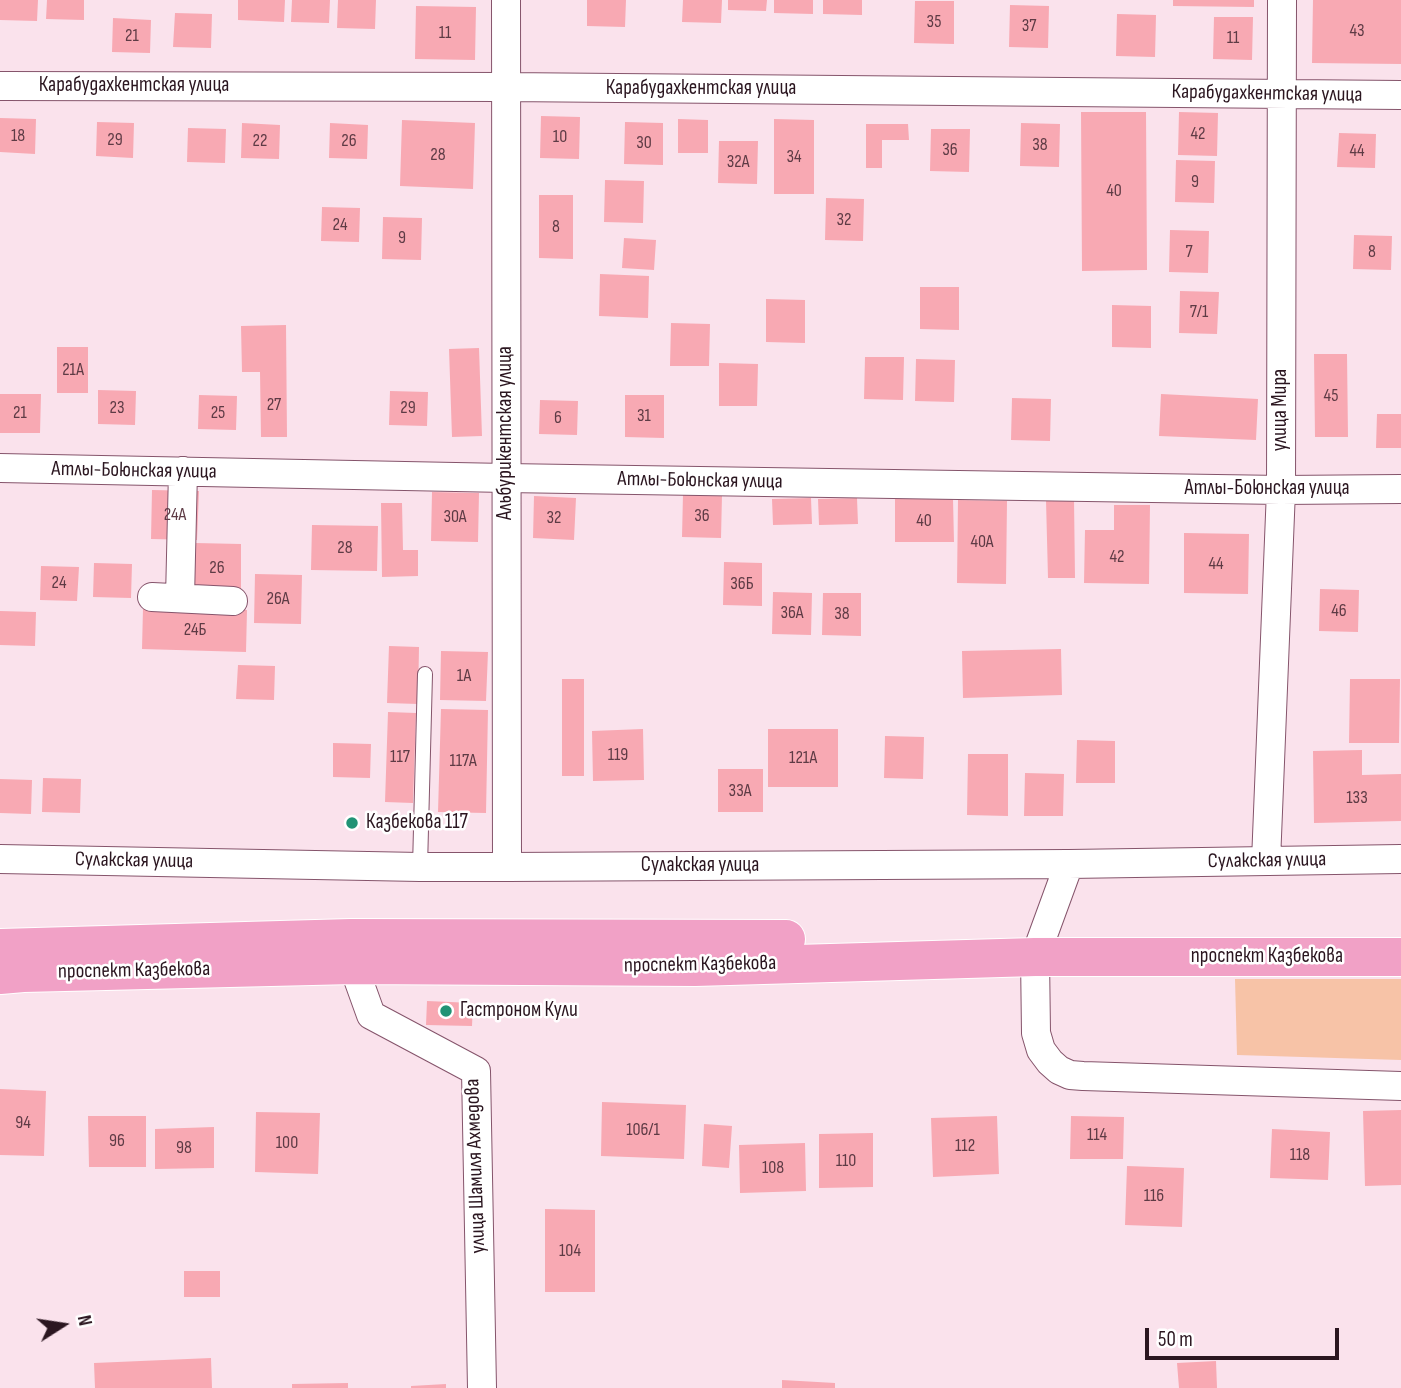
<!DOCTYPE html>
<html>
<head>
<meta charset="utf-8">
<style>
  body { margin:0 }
  #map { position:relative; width:1401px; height:1388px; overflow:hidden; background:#fae2ec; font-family:"Sofia Sans Condensed",sans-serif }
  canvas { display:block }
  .north { position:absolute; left:28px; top:1290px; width:70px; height:70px; -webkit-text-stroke:5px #fff; paint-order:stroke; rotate:78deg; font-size:19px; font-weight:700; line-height:28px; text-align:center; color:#2b1620 }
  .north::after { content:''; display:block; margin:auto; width:24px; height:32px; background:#2b1620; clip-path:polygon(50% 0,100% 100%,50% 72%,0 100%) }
  .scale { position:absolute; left:1145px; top:1328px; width:194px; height:32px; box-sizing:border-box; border:4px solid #2b1620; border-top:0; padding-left:9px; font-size:21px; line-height:24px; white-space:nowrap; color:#2b1620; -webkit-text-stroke:5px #fff; paint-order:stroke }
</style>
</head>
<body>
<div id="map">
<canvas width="1401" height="1388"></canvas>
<div class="north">N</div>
<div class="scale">50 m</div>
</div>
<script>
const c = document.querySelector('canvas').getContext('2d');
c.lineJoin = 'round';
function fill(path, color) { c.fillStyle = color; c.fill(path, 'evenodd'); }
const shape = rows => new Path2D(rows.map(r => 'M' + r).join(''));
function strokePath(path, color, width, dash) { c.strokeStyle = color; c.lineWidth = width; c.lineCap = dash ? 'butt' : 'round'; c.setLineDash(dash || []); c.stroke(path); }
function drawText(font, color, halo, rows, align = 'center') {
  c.font = font + ' "Sofia Sans Condensed",sans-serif'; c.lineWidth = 5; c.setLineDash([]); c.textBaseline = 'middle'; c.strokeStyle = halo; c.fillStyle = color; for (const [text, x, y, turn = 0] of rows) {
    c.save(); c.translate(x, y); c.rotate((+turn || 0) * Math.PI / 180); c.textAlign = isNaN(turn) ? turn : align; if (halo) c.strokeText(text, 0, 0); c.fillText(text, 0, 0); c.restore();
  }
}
fill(shape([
  [1235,979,1401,979,1401,1060,1237,1055]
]), '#f7c3a7');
fill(shape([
  [0,0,38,0,37,21,0,20],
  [47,0,84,0,84,20,46,19],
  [238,0,285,0,284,22,238,20],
  [292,0,330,0,329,23,291,22],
  [338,0,376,0,375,29,337,28],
  [587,0,626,0,625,27,587,26],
  [683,0,722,0,721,23,682,22],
  [728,0,767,0,766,11,728,10],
  [774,0,813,0,813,14,774,13],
  [823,0,862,0,862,15,823,14],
  [1173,0,1254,0,1254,7,1173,6],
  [1313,0,1401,0,1401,64,1312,63],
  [915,1,954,1,954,44,914,43],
  [1010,5,1049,6,1048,48,1009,47],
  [416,6,476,7,475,60,415,59],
  [175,13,212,14,211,48,173,47],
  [1117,14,1156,15,1155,57,1116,56],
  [1214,17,1253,17,1252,60,1213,59],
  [113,18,151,20,150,53,112,52],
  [1081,112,1146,112,1147,270,1082,271],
  [1179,112,1218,113,1217,156,1178,155],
  [541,116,580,117,579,159,540,158],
  [0,118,36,119,35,154,0,152],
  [678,119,708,120,708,153,678,153],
  [774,119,814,120,814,194,774,194],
  [402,120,475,123,473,189,400,186],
  [97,122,134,123,133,158,96,156],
  [625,122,663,123,663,165,624,164],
  [242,123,280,125,279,159,241,158],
  [330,123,368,125,367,159,329,158],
  [1021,123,1060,124,1059,167,1020,166],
  [866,124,908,124,909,140,882,140,882,168,866,168],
  [188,128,226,129,225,163,187,162],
  [931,129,970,129,969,172,930,171],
  [1339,133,1376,134,1375,168,1337,167],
  [719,141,758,141,757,184,718,183],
  [1176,160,1215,161,1214,203,1175,202],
  [605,180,644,181,643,223,604,222],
  [539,195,573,195,573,259,539,258],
  [826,198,864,199,863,241,825,240],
  [322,207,360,208,359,242,321,241],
  [383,217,422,218,421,260,382,259],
  [1170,230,1209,231,1208,273,1169,272],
  [1354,235,1392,236,1391,270,1353,269],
  [624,238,656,240,654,270,622,268],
  [600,274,649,276,648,318,599,316],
  [920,287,959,287,959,330,920,329],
  [1180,291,1219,292,1217,334,1179,333],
  [766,299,805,300,805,343,766,342],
  [1112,305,1151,306,1151,348,1112,347],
  [671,323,710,324,709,366,670,366],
  [286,325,287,437,261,437,260,372,242,372,241,326],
  [57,347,88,347,88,393,57,393],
  [479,348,482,436,452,437,449,349],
  [1314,354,1347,354,1348,437,1315,437],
  [865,357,904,357,903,400,864,399],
  [916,359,955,360,954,402,915,401],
  [719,363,758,364,757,406,719,406],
  [98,390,136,391,135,425,98,424],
  [390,391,428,392,427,426,389,425],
  [0,394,41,394,40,433,0,433],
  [1161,394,1258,399,1256,440,1159,436],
  [199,395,237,396,236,430,198,429],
  [625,395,664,395,664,438,625,437],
  [1012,398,1051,399,1050,441,1011,440],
  [540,400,578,401,577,435,539,434],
  [1377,414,1401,414,1401,448,1376,448],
  [152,490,199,491,197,540,151,539],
  [432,492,479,493,478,542,431,541],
  [683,494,722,495,721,538,682,537],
  [534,496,576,498,574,540,533,538],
  [811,498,812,524,773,525,772,499],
  [857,498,858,524,819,525,818,499],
  [895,499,953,499,954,542,895,542],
  [1074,499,1075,578,1048,578,1046,500],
  [958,500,1007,501,1006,584,957,583],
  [381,503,402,503,403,550,418,550,418,576,382,577],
  [1114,505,1150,505,1149,584,1084,583,1085,530,1114,530],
  [312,525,378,526,377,571,311,570],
  [1184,533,1249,534,1248,594,1184,593],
  [195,543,241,544,241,593,193,592],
  [724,562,762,563,762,606,723,605],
  [94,563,132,564,131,598,93,597],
  [41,566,79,567,77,601,40,600],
  [255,574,302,575,301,624,254,623],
  [1320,589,1359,590,1358,632,1319,631],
  [773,592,812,593,811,635,772,634],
  [823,593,861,593,861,636,822,635],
  [143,608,247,610,246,652,142,649],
  [0,611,36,612,35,646,0,645],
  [389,646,419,647,418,704,387,703],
  [1061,649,1062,695,963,698,962,651],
  [441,651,488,652,486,701,440,700],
  [238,665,275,666,274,700,236,699],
  [562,679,584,679,584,776,562,776],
  [1350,679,1400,679,1399,743,1349,743],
  [441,709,488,710,486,813,438,812],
  [388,712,416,713,413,803,385,802],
  [643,729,644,780,593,781,592,731],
  [768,729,838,729,838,787,768,787],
  [885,736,924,737,923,779,884,778],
  [1077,740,1115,741,1115,783,1076,783],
  [333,743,371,744,370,778,333,777],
  [1362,750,1362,775,1401,774,1401,821,1314,823,1313,751],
  [968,754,1008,754,1008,816,967,815],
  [718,769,763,769,763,812,718,812],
  [1025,773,1064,774,1063,816,1024,816],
  [43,778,81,779,80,813,42,812],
  [0,779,32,780,31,814,0,813],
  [427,1001,473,1003,472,1026,426,1025],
  [0,1089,46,1091,44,1156,0,1155],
  [602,1102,686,1105,684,1159,601,1156],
  [1401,1110,1401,1185,1365,1186,1363,1111],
  [256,1112,320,1113,318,1174,255,1172],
  [88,1116,146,1116,146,1167,89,1167],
  [997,1116,999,1174,933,1177,931,1118],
  [1071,1116,1124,1117,1123,1159,1070,1159],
  [704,1124,732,1126,729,1168,702,1166],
  [214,1127,214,1168,155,1169,155,1129],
  [1272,1129,1330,1132,1328,1180,1270,1178],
  [873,1133,873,1187,819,1188,819,1134],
  [805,1143,806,1191,740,1193,739,1145],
  [1127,1166,1184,1168,1182,1227,1125,1225],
  [545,1209,595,1210,595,1292,545,1292],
  [184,1271,220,1271,220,1297,184,1297],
  [211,1358,212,1388,95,1388,94,1363],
  [1216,1361,1217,1388,1179,1388,1177,1363],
  [782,1380,835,1383,835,1388,782,1388],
  [348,1383,348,1388,292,1388,292,1384],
  [446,1384,446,1388,411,1388,411,1386]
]), '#f8a9b3');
const lane = shape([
  [420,867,425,674]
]);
const street = shape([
  [506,0,507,867],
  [0,86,506,87,1401,95],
  [0,468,506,478,1281,490,1401,489],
  [152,597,233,601],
  [180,598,183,471],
  [0,859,420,867,507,867,1069,864,1401,859],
  [1266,861,1281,490,1282,0],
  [1069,864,1035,957,1036,1033,1041,1050,1050,1062,1059,1070,1070,1075,1083,1076,1401,1086],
  [353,965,371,1015,476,1071,482,1388]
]);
const highway = shape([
  [0,948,351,938,786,939],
  [0,975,23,973,353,965,695,967,1035,957,1401,957]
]);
strokePath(lane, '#85546b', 16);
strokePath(street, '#85546b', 30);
strokePath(highway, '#fff', 40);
strokePath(lane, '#fff', 14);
strokePath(street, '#fff', 28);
strokePath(highway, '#f1a1c6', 38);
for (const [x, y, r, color] of [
  [352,823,7,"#219375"],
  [446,1011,7,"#219375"]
]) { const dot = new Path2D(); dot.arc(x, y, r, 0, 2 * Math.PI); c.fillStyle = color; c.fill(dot); strokePath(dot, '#fff', 2.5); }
drawText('18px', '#5e3b45', null, [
  ["35",934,22],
  ["37",1029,26],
  ["43",1357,31],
  ["11",445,33],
  ["21",132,36],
  ["11",1233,38],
  ["42",1198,134],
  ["18",18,136],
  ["10",560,137],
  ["29",115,140],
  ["22",260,141],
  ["26",349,141],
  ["30",644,143],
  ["38",1040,145],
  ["36",950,150],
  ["44",1357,151],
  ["28",438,155],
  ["34",794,157],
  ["32А",738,162],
  ["9",1195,182],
  ["40",1114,191],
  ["32",844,220],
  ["24",340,225],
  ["8",556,227],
  ["9",402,238],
  ["7",1189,252],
  ["8",1372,252],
  ["7/1",1199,312],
  ["21А",73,370],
  ["45",1331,396],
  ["27",274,405],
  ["23",117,408],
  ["29",408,408],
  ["21",20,413],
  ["25",218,413],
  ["31",644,416],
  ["6",558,418],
  ["24А",175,515],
  ["36",702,516],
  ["30А",455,517],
  ["32",554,518],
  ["40",924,521],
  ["40А",982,542],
  ["28",345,548],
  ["42",1117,557],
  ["44",1216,564],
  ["26",217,568],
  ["24",59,583],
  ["36Б",742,584],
  ["26А",278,599],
  ["46",1339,611],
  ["36А",792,613],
  ["38",842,614],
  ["24Б",195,630],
  ["1А",464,676],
  ["119",618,755],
  ["117",400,757],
  ["121А",803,758],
  ["117А",463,761],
  ["33А",740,791],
  ["133",1357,798],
  ["94",23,1123],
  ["106/1",643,1130],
  ["114",1097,1135],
  ["96",117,1141],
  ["100",287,1143],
  ["112",965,1146],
  ["98",184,1148],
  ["118",1300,1155],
  ["110",846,1161],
  ["108",773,1168],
  ["116",1154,1196],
  ["104",570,1251]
]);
drawText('21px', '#2b1620', '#fff', [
  ["Карабудахкентская улица",134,86],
  ["Карабудахкентская улица",701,89],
  ["Карабудахкентская улица",1267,94,1],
  ["улица Мира",1281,410,-90],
  ["Альбурикентская улица",506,433,-90],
  ["Атлы-Боюнская улица",134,471,1],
  ["Атлы-Боюнская улица",700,481,1],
  ["Атлы-Боюнская улица",1267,489],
  ["Сулакская улица",134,861,1],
  ["Сулакская улица",1267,861,-1],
  ["Сулакская улица",700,866],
  ["проспект Казбекова",1267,957],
  ["проспект Казбекова",700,965,-1],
  ["проспект Казбекова",134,971,-1],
  ["улица Шамиля Ахмедова",476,1166,-92]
]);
drawText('21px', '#2b1620', '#fff', [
  ["Казбекова 117",366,823],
  ["Гастроном Кули",460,1011]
], 'left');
</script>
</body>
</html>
